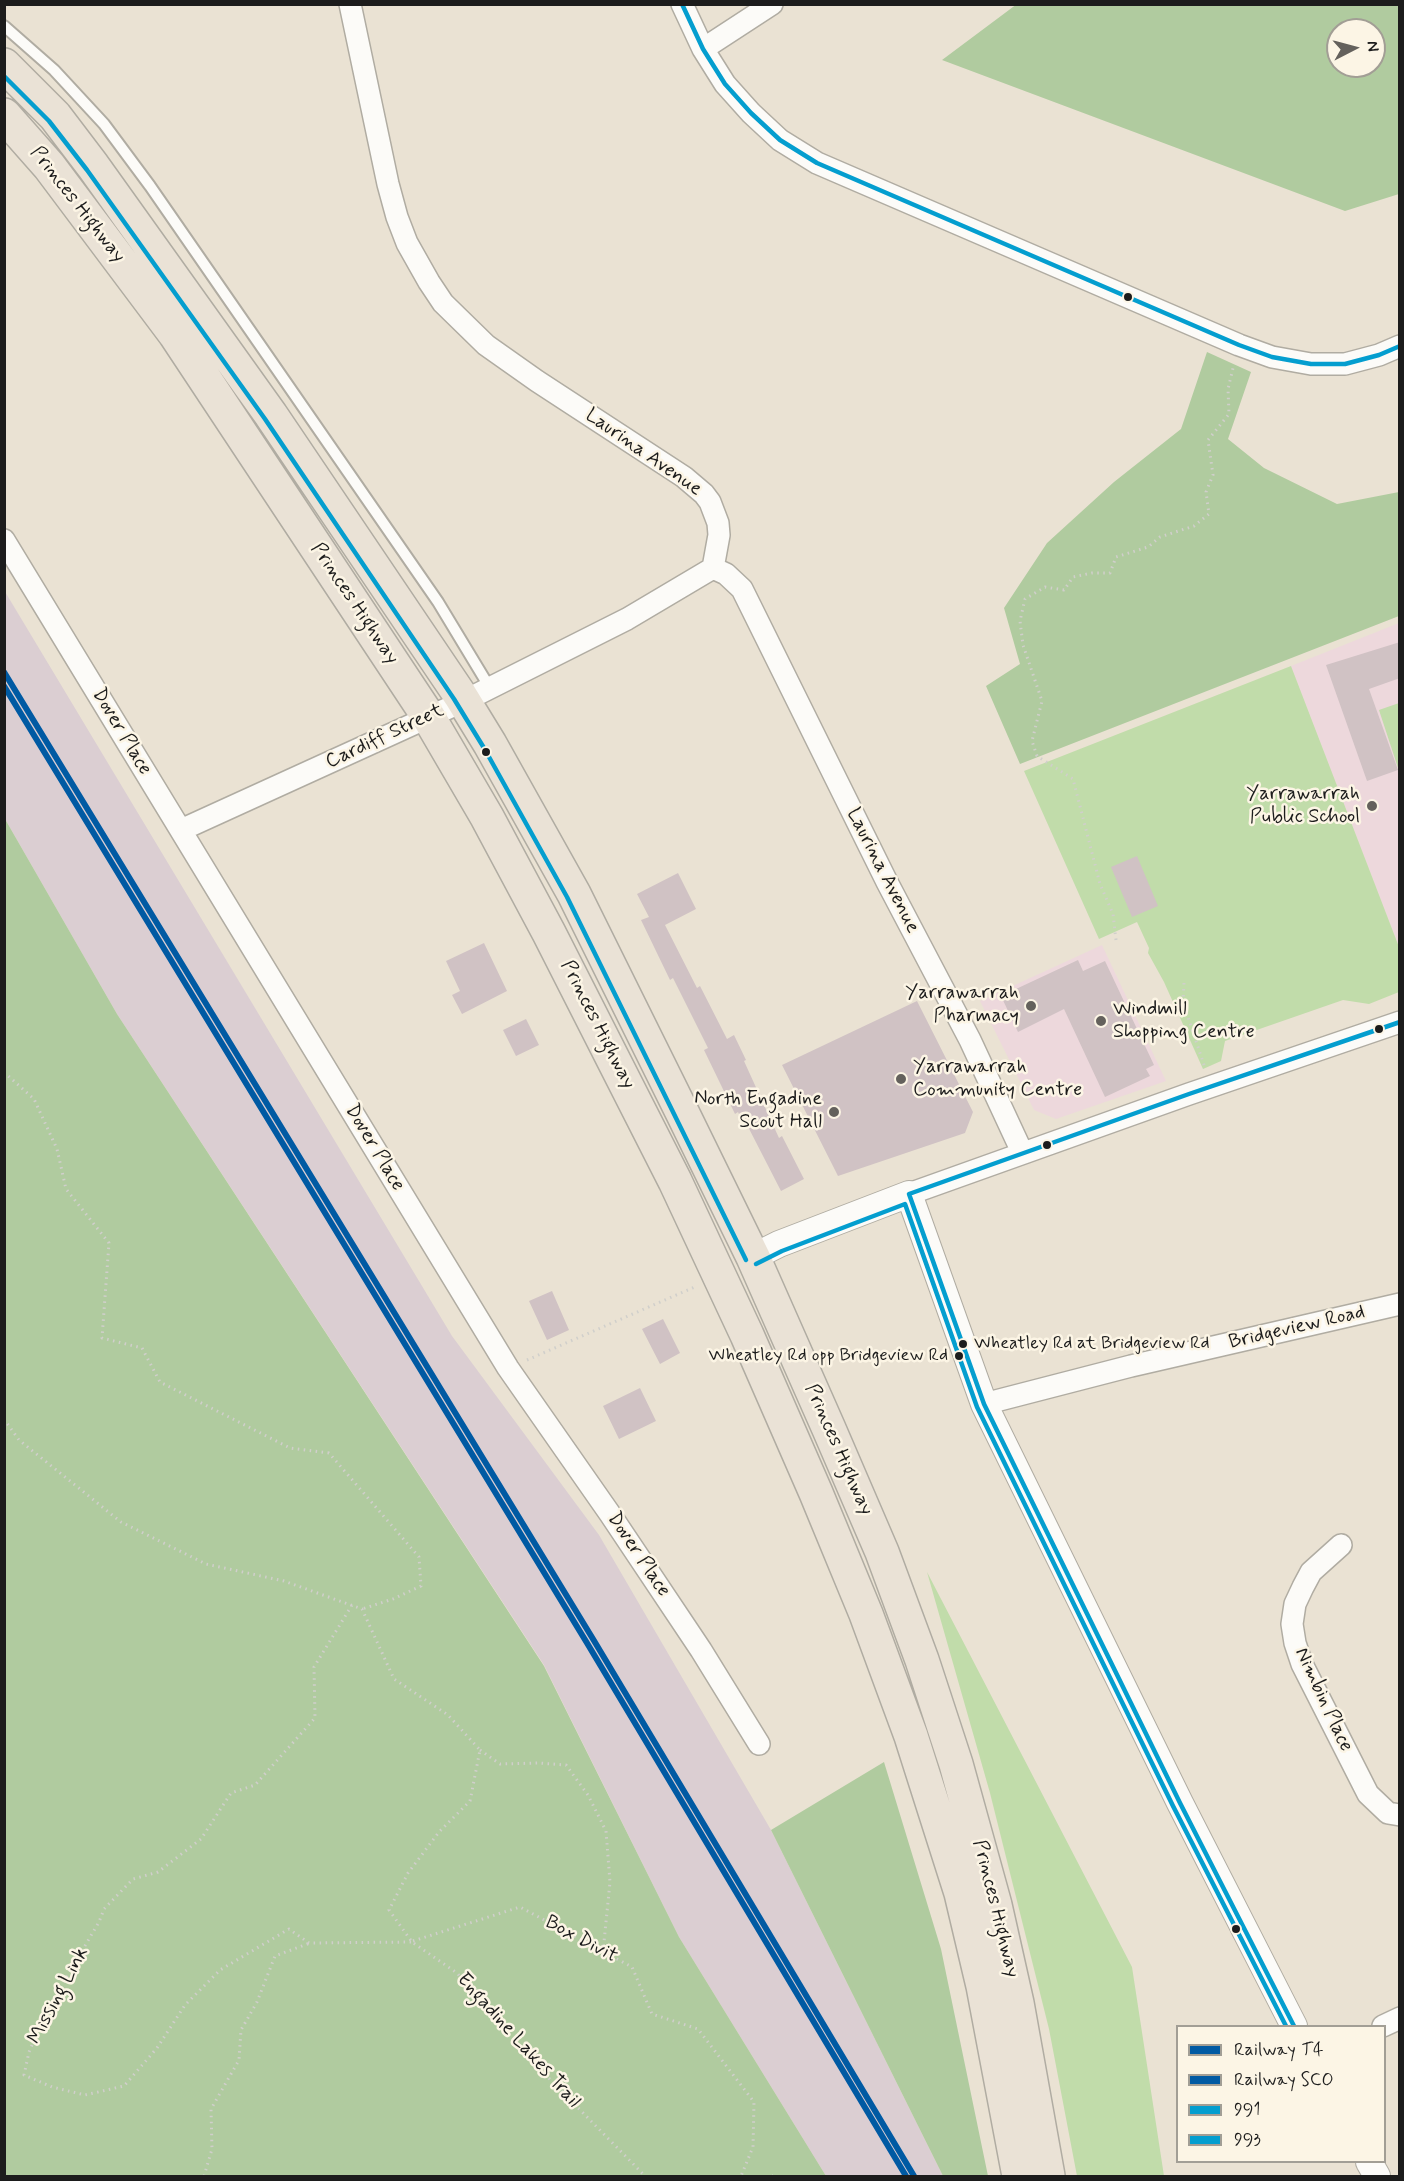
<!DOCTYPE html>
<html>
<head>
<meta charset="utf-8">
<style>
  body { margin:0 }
  #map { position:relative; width:1404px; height:2181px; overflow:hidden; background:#eae2d3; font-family:Mynerve,sans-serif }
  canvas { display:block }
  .frame { position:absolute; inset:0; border:6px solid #1c1c1c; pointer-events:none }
  .legend { position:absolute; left:1176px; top:2025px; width:210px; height:138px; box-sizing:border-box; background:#fcf5e5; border:2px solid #a29e95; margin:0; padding:8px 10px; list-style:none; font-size:18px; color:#1c1c1c }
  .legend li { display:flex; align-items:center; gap:12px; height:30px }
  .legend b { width:30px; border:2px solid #a29e95 }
  .north { position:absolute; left:1326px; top:18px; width:60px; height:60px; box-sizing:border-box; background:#fcf5e5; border:2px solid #a29e95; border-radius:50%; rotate:84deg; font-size:16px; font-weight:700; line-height:24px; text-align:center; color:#1c1c1c }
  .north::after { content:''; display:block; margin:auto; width:21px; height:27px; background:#64615c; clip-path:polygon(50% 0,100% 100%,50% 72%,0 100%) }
</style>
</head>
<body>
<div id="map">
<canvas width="1404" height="2181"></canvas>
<div class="frame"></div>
<ul class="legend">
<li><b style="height:8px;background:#005aa3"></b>Railway T4</li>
<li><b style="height:8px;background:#005aa3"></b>Railway SCO</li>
<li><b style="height:8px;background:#049ecf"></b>991</li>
<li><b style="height:8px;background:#049ecf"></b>993</li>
</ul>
<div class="north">N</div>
</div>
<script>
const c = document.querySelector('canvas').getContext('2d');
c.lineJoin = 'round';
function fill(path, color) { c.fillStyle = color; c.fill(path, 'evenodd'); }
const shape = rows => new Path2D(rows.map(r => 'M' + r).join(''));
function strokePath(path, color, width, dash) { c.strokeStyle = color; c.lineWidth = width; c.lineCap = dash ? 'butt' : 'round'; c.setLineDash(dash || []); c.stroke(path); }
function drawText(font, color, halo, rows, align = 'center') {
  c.font = font + ' Mynerve,sans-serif'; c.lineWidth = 5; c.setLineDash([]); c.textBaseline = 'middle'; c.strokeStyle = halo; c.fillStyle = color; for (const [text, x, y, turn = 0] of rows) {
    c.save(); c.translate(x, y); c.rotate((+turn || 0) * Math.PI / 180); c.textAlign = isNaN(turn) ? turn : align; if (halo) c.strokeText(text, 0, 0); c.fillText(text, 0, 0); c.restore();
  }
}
fill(shape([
  [1399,623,1399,947,1291,666],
  [1102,945,1166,1081,1056,1119,1034,1110,980,1001]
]), '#edd8dc');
fill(shape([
  [4,590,452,1336,599,1535,771,1830,943,2176,826,2176,679,1937,544,1665,117,1014,5,819]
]), '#dbced2');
fill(shape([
  [1291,666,1399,947,1399,992,1369,1004,1343,1000,1225,1041,1221,1061,1203,1069,1164,982,1148,953,1149,948,1137,922,1099,939,1024,771],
  [1399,703,1400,771,1399,771,1379,710],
  [927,1572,1132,1967,1164,2176,1077,2176,1049,2029,990,1793]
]), '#c1dcaa');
fill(shape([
  [1017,4,1399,5,1399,194,1345,211,942,60],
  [1338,30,1374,30,1374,66,1338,66],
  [1207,352,1251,372,1228,439,1264,468,1337,504,1399,492,1399,616,1020,764,986,686,1020,664,1004,608,1047,543,1114,482,1181,429],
  [5,819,117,1014,544,1666,679,1937,826,2176,5,2176],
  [884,1762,941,1949,988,2176,943,2176,771,1830]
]), '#b0cb9f');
fill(shape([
  [1400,642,1400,678,1369,689,1398,770,1367,781,1326,665],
  [1137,856,1158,906,1132,917,1111,867],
  [678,873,696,909,665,925,697,988,700,986,727,1039,734,1035,746,1060,744,1061,779,1138,782,1136,804,1179,781,1191,743,1117,741,1118,738,1112,735,1114,704,1050,708,1048,673,978,670,980,641,920,649,917,637,894],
  [484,943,507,991,462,1014,452,995,460,991,446,961],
  [1078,960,1083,971,1105,961,1154,1065,1146,1069,1150,1076,1105,1097,1064,1009,1018,1032,1001,996],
  [917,1001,973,1112,965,1133,838,1176,782,1065],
  [526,1019,539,1045,516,1056,503,1030],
  [552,1291,569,1330,547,1340,529,1301],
  [663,1319,680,1353,660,1364,642,1329],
  [640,1388,656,1421,619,1439,603,1406]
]), '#d0c2c4');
const service = shape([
  [4,26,54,70,104,124,150,186,438,602,490,688]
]);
const minor = shape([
  [350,4,388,184,397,217,407,243,429,282,443,303,486,345,537,381,684,477,704,494,710,502,718,523,719,535,713,568,726,574,742,589,887,882,970,1040,1022,1152],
  [682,4,703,49,725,84,751,113,780,140,817,163,1239,345,1272,357,1311,364,1345,364,1379,355,1400,346],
  [703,49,772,4],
  [4,540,508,1368,610,1514,701,1650,759,1744],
  [181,830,464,701,627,619,713,568],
  [909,1194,1189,1094,1400,1022],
  [984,1404,1131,1366,1400,1304],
  [1341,1545,1311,1572,1303,1587,1295,1604,1292,1624,1295,1643,1302,1664,1368,1794,1388,1813,1400,1815],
  [1383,2026,1400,2018]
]);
const tertiary = shape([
  [753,1257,779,1244,909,1194,984,1404,1180,1803,1294,2026],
  [1369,2162,1377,2176]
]);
const trunk = shape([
  [4,65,55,116,93,166,271,415,460,695,490,744,574,894,684,1116,753,1257,829,1429,882,1552,922,1660,956,1764,995,1905,1017,2003,1048,2176],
  [4,115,49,166,175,334,428,716,487,817,549,933,675,1181,747,1335,816,1493,866,1614,911,1736,961,1893,983,1986,1019,2176]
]);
strokePath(service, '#b0aca2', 14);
strokePath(minor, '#b0aca2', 24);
strokePath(tertiary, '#b0aca2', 28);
strokePath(trunk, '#b0aca2', 36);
strokePath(shape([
  [1116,940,1113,914,1100,884,1073,779,1037,756,1032,741,1042,701,1023,645,1020,621,1025,599,1045,587,1064,590,1073,577,1092,573,1110,573,1116,557,1148,547,1160,537,1194,526,1209,514,1206,492,1213,475,1208,440,1229,414,1228,389,1234,364],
  [1184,983,1183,1002,1205,1068],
  [4,1072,34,1099,57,1149,66,1189,109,1243,102,1338,142,1348,160,1382,290,1448,329,1453,419,1557,421,1586,393,1599,362,1609],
  [527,1360,697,1286],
  [4,1419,19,1440,121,1522,206,1564,284,1581,362,1609,394,1679,448,1715,480,1750,470,1801,439,1832,408,1873,389,1910,412,1942,457,1973,532,2061,645,2176],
  [352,1605,314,1667,315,1718,255,1785,231,1793,201,1839,158,1872,133,1879,104,1909,99,1922,47,2010,29,2052,24,2075,52,2087,85,2095,124,2086,157,2048,185,2005,220,1970,289,1929,309,1943,412,1942],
  [480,1750,500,1764,539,1763,566,1765,588,1795,606,1831,610,1882,603,1952],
  [413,1941,520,1907,632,1967,652,2014,698,2029,754,2102,753,2147,741,2176],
  [204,2176,212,2149,211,2109,239,2060,241,2030,257,2002,275,1956,310,1943],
  [772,2176,773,2176]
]), '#d0cfcb', 3, [1.5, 4.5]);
strokePath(service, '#fcfbf8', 10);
strokePath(minor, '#fcfbf8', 21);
strokePath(tertiary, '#fcfbf8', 26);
strokePath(trunk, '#eae2d6', 33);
strokePath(shape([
  [682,4,703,49,725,84,751,113,780,140,817,163,1239,345,1272,357,1311,364,1345,364,1379,355,1400,346],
  [909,1194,984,1404,1180,1803,1294,2026],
  [909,1194,1189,1094,1400,1022]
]), '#049ecf', 4.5);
strokePath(shape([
  [4,76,49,121,87,170,265,419,454,699,484,748,567,897,746,1260],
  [756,1264,782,1251,905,1204,977,1407,1173,1806,1286,2026]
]), '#049ecf', 4.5);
strokePath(shape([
  [4,672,593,1639,914,2176]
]), '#005aa3', 6);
strokePath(shape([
  [4,686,587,1643,906,2176]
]), '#005aa3', 6);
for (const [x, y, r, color] of [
  [1128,297,5,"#1c1c1c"],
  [486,752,5,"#1c1c1c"],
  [1372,806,6,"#64615c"],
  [1031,1006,6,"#64615c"],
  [1101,1021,6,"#64615c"],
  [1379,1029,5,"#1c1c1c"],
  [901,1079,6,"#64615c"],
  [834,1112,6,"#64615c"],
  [1047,1145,5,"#1c1c1c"],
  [963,1344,5,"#1c1c1c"],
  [959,1356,5,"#1c1c1c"],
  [1236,1929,5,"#1c1c1c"]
]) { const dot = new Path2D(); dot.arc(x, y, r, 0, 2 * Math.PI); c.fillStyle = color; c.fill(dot); strokePath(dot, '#fcf5e5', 2); }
drawText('18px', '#1c1c1c', '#fcf5e5', [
  ["Wheatley Rd at Bridgeview Rd",974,1344],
  ["Wheatley Rd opp Bridgeview Rd",948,1356,"right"]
], 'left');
drawText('20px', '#1c1c1c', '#fcf5e5', [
  ["Princes Highway",77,205,52],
  ["Laurina Avenue",643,453,35],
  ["Princes Highway",354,604,56],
  ["Dover Place",121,732,59],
  ["Cardiff Street",385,737,-25],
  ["Laurina Avenue",882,871,63],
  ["Princes Highway",597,1025,63],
  ["Dover Place",374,1148,59],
  ["Bridgeview Road",1297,1328,-13],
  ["Princes Highway",838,1450,66],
  ["Dover Place",638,1555,56],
  ["Nimbin Place",1323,1700,65],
  ["Princes Highway",995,1909,76],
  ["Box Divit",581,1940,28],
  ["Missing Link",59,1996,-62],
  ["Engadine Lakes Trail",518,2041,48]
]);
drawText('20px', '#1c1c1c', '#fcf5e5', [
  ["Yarrawarrah",1360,795],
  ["Public School",1360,818],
  ["Yarrawarrah",1019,994],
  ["Pharmacy",1019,1017],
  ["Windmill",1113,1010,"left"],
  ["Shopping Centre",1113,1033,"left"],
  ["Yarrawarrah",913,1068,"left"],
  ["Community Centre",913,1091,"left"],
  ["North Engadine",822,1100],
  ["Scout Hall",822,1123]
], 'right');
</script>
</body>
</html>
